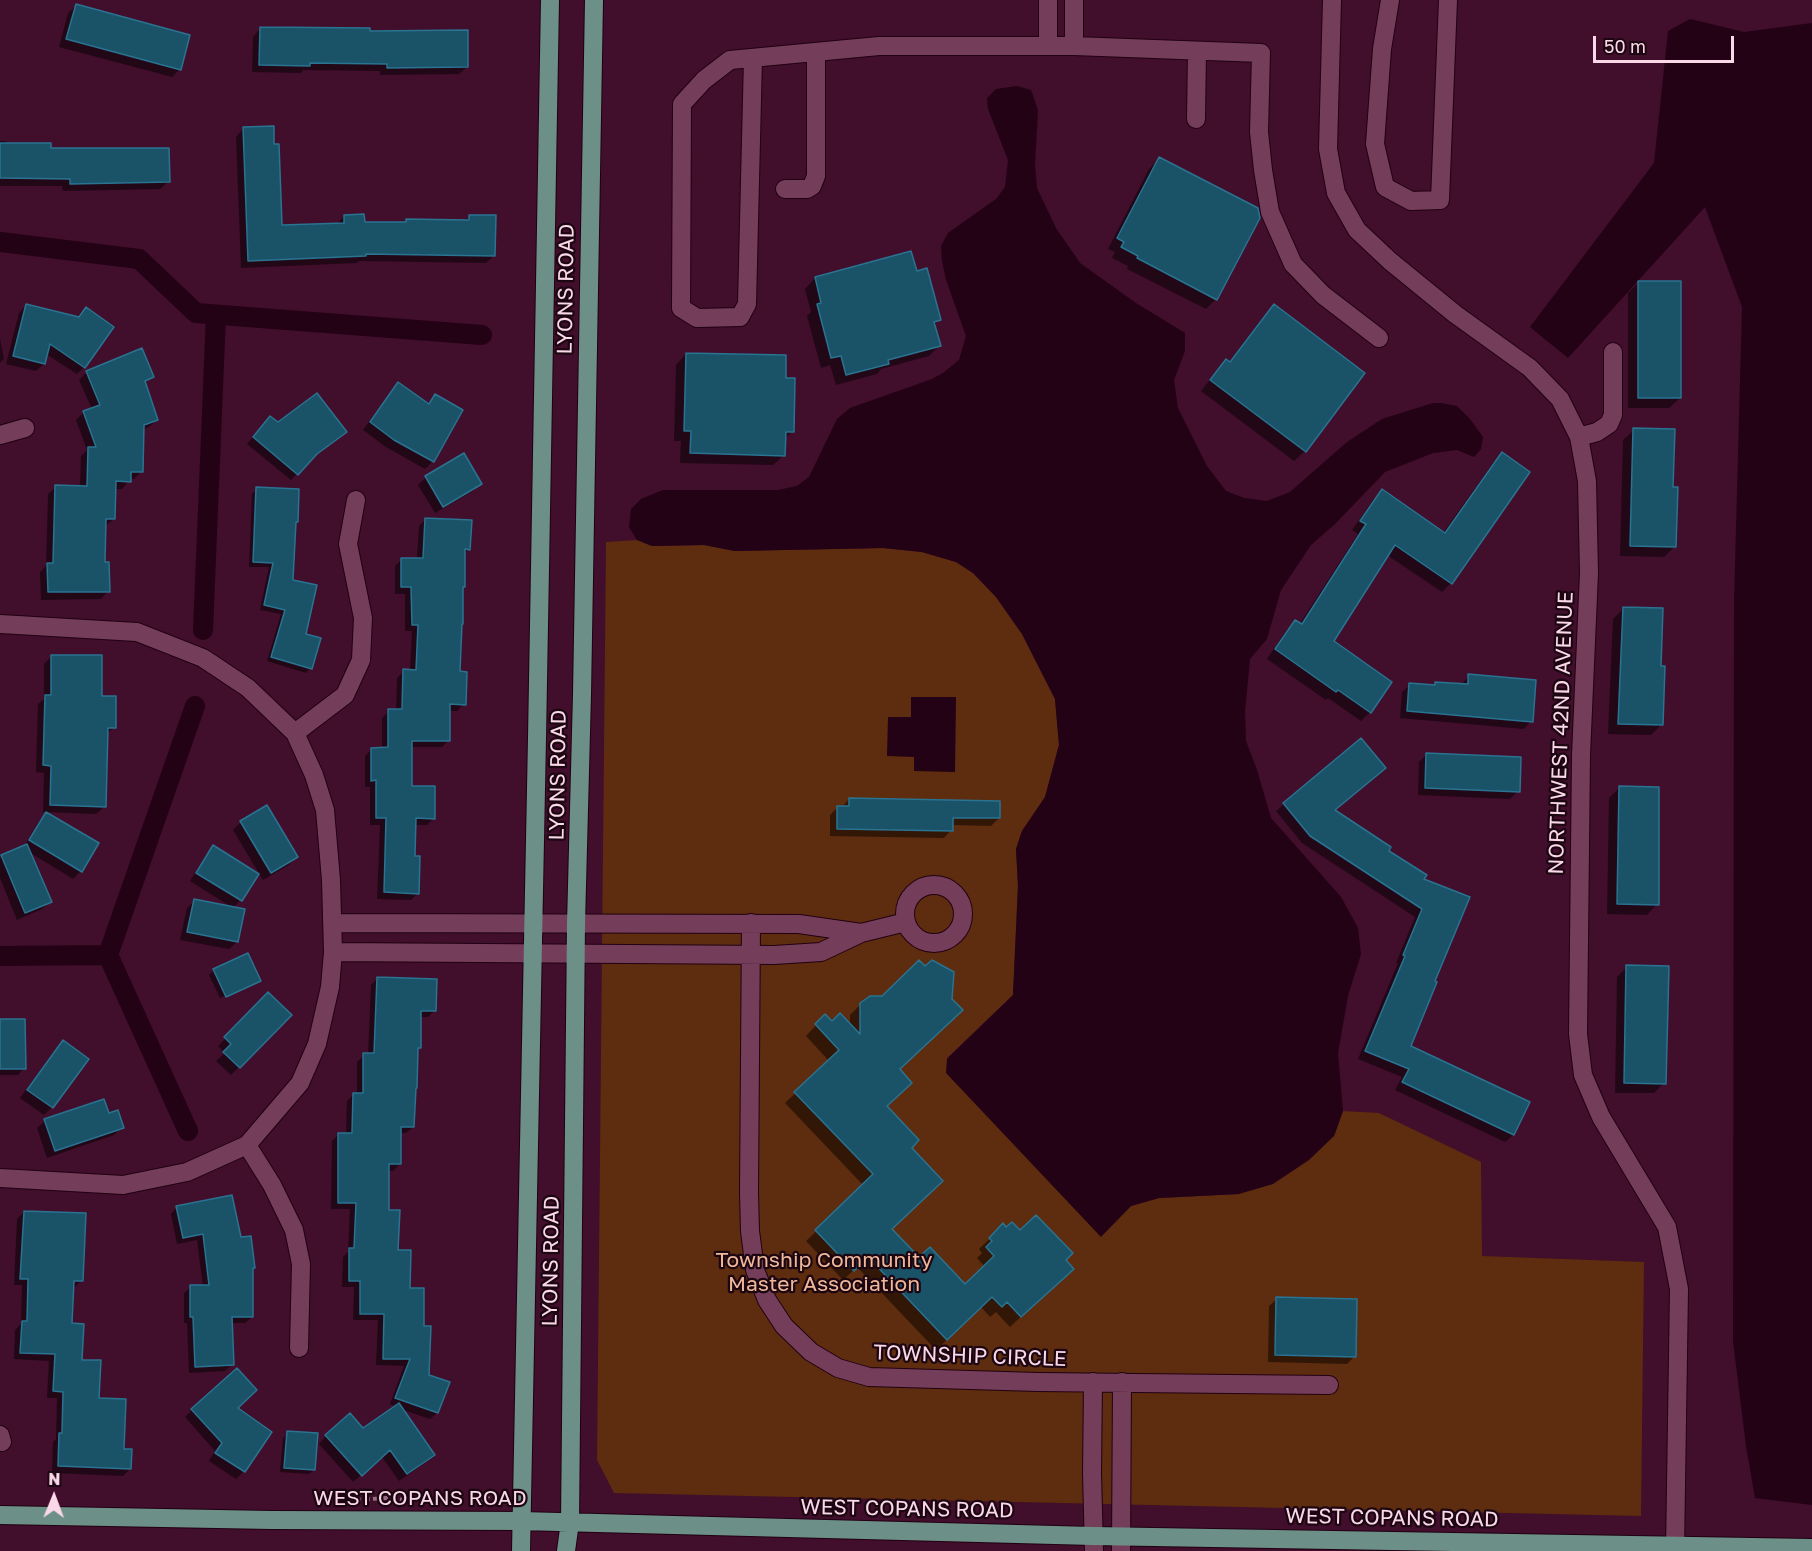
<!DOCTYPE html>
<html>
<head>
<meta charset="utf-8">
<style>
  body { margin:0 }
  #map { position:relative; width:1812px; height:1551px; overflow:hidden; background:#410e2b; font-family:"Golos Text",sans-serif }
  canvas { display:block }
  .north { position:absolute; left:24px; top:1467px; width:60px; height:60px; -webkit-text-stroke:4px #1b0611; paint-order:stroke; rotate:1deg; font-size:16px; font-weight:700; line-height:24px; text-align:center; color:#fad8e7 }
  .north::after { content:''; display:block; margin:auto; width:21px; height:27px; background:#fad8e7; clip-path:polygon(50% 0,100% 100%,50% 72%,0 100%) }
  .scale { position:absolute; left:1593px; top:36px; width:141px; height:27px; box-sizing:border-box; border:3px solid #fad8e7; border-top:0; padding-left:8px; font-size:18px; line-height:21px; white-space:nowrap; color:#fad8e7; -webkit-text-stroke:4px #1b0611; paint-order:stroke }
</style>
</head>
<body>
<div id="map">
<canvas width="1812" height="1551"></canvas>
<div class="north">N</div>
<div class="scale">50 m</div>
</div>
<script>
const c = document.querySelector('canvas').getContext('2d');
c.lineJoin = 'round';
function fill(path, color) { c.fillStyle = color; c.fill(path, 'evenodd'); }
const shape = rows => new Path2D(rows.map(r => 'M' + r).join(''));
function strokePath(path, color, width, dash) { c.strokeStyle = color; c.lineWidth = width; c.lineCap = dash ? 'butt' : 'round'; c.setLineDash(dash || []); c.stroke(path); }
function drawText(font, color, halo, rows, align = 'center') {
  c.font = font + ' "Golos Text",sans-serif'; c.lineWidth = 4.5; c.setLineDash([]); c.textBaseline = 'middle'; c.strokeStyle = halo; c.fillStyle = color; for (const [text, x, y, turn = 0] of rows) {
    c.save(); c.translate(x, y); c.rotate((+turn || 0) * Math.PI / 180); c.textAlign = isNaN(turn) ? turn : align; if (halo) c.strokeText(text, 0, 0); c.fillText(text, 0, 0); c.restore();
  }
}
fill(shape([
  [637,540,652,546,704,545,735,551,883,548,922,552,956,562,973,573,996,597,1022,634,1055,699,1059,745,1045,797,1022,831,1016,849,1018,886,1013,995,947,1058,1100,1236,1131,1206,1159,1198,1239,1194,1334,1136,1343,1111,1379,1113,1481,1162,1482,1256,1644,1262,1641,1516,614,1493,597,1460,606,542]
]), '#5e2c0e');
fill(shape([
  [1690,19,1744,32,1812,23,1812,1505,1755,1498,1746,1446,1733,1341,1734,602,1742,307,1705,207,1568,358,1530,327,1654,163,1668,31],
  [1017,86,1031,90,1038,110,1035,164,1037,188,1056,228,1080,263,1136,303,1185,333,1185,351,1174,380,1178,408,1207,466,1226,491,1244,498,1267,501,1290,492,1347,442,1382,419,1433,403,1441,403,1457,406,1470,419,1483,437,1481,449,1474,457,1457,450,1433,453,1385,472,1335,524,1311,545,1281,590,1267,639,1250,659,1245,711,1246,741,1257,770,1271,818,1341,897,1358,928,1361,954,1348,996,1338,1053,1343,1111,1334,1136,1309,1160,1273,1184,1239,1194,1159,1198,1131,1206,1101,1237,946,1073,947,1059,1013,995,1018,886,1016,849,1022,831,1045,797,1059,745,1055,699,1022,634,996,597,973,573,956,562,922,552,883,548,735,551,704,545,652,546,637,540,629,527,631,509,641,499,663,490,778,490,797,486,809,477,837,419,850,408,932,379,943,373,959,360,966,336,946,280,942,261,941,246,948,233,996,199,1005,187,1008,160,988,109,987,98,996,89],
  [911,697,956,697,955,772,914,771,914,757,887,756,888,717,911,717]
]), '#230215');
fill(shape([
  [76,6,188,36,179,70,172,77,59,47,68,13],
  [260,29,369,32,467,67,459,74,380,75,380,71,303,70,301,73,252,72,253,37],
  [243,129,281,226,337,224,344,216,363,223,404,223,407,220,465,221,470,216,494,256,486,263,359,261,357,263,241,268,236,137],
  [0,141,6,141,6,144,50,150,168,182,160,189,63,191,62,186,0,186],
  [1159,159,1216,299,1206,309,1127,269,1128,266,1112,258,1115,252,1108,249,1149,169],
  [916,273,939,320,934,325,939,346,929,356,881,369,877,374,836,385,830,365,821,368,807,316,811,312,805,289,815,278],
  [1638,283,1680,398,1669,408,1628,408,1628,293],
  [26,305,77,318,86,309,84,367,77,374,46,354,44,364,36,371,6,364,19,313],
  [1274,306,1305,451,1294,461,1201,391,1216,372,1226,361,1228,363,1263,317],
  [0,339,4,359,0,363],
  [686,354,784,379,793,431,784,439,784,455,773,465,680,463,681,441,674,441,676,365],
  [87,372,152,376,144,384,157,420,149,427,142,430,141,472,134,479,130,479,122,489,115,489,114,519,105,526,103,564,108,591,101,599,41,600,40,572,46,566,48,494,56,487,80,487,81,456,87,450,76,420,84,412,92,409,79,380],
  [398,384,428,403,435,396,433,461,425,469,386,447,363,430,391,392],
  [264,424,278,424,311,458,291,480,247,444],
  [1634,430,1672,489,1675,546,1664,557,1620,556,1623,440],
  [1502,454,1528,472,1451,583,1442,592,1387,555,1332,642,1370,712,1361,721,1328,698,1326,700,1267,659,1286,631,1295,622,1299,625,1358,534,1352,530,1373,500,1382,491,1443,533,1493,463],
  [426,477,480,484,473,491,435,513,418,485],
  [257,489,294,524,292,581,310,668,306,673,267,661,281,614,260,610,269,567,249,567,252,494],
  [426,519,469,549,463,555,458,673,464,704,457,711,448,711,449,740,442,747,411,747,411,788,434,818,427,825,415,825,414,857,418,893,411,900,377,899,380,825,370,825,370,787,365,787,365,756,372,749,382,749,382,718,389,711,396,711,397,678,404,671,410,671,412,631,405,631,405,594,395,594,395,566,402,559,417,559,419,526],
  [1623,609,1659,667,1661,725,1651,735,1608,734,1613,619],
  [51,657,101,697,114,727,106,735,104,807,96,814,43,812,44,773,36,772,38,704,44,699,44,664],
  [1469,676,1531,721,1524,729,1400,718,1402,692,1410,685,1433,686,1436,683,1461,685],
  [1361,740,1333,811,1422,879,1434,982,1409,1046,1528,1102,1513,1135,1505,1142,1395,1090,1402,1077,1358,1059,1398,963,1396,963,1415,917,1302,843,1276,811],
  [1427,754,1518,791,1510,799,1418,795,1419,762],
  [1619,788,1657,904,1647,915,1607,914,1609,798],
  [849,799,999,818,991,826,952,825,951,830,944,838,830,836,830,815,838,807,842,807],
  [46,814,81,871,73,879,29,852,50,902,42,909,17,920,0,878,0,858,23,848,39,821],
  [241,822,296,857,289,865,263,880,233,830],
  [214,847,257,874,240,900,233,908,190,881,206,855],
  [194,901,237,942,229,949,180,940,187,908],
  [1627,967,1664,1083,1654,1093,1615,1093,1617,977],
  [214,970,259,981,256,984,256,982,220,998,209,975],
  [377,979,435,1010,428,1017,419,1017,419,1048,416,1051,413,1127,406,1133,399,1133,400,1164,393,1171,387,1171,387,1211,408,1290,428,1376,448,1383,437,1413,430,1419,400,1409,433,1455,425,1463,399,1481,382,1457,353,1482,319,1444,326,1436,363,1430,396,1407,390,1404,404,1366,376,1365,378,1320,353,1320,354,1287,342,1287,343,1257,348,1252,350,1209,331,1209,332,1141,339,1134,346,1134,347,1101,354,1094,357,1094,357,1062,364,1055,368,1055,371,985],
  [268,995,290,1015,231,1075,216,1061,225,1053,218,1046],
  [861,1004,898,1070,885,1106,909,1148,890,1229,919,1259,965,1286,985,1267,977,1258,982,1253,979,1249,1003,1226,1006,1229,1020,1232,1064,1260,1061,1279,1010,1327,996,1312,990,1317,981,1307,936,1350,857,1267,843,1280,806,1241,864,1186,785,1103,829,1061,806,1036,825,1016,831,1023,850,1026,850,1015],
  [0,1020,24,1068,18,1075,0,1075],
  [63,1042,86,1059,52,1107,44,1115,20,1098,55,1050],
  [108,1115,122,1127,114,1135,47,1158,37,1128,45,1121],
  [177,1207,240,1239,252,1317,245,1323,230,1323,232,1364,225,1371,189,1373,187,1323,184,1323,184,1293,191,1287,203,1287,197,1240,177,1244,171,1214],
  [24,1212,81,1281,74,1288,72,1288,70,1325,81,1361,130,1469,123,1476,52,1473,53,1442,56,1439,57,1398,47,1398,49,1361,14,1359,15,1330,21,1324,22,1285,14,1285,17,1219],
  [1277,1299,1355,1356,1347,1364,1268,1362,1269,1306],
  [236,1409,270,1432,243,1472,236,1479,209,1461,215,1451,185,1417,192,1410],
  [288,1433,314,1470,309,1474,280,1472,283,1438]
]), '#0007');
strokePath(shape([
  [0,242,139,259,196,313,482,335],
  [203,630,216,315],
  [108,955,195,706],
  [0,956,108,955,188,1131]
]), '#230215', 20);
const building = shape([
  [76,4,190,35,181,70,66,39,76,4],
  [260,27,370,28,370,31,468,30,468,67,387,68,387,64,310,63,310,66,259,65,260,27],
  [274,126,274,144,279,144,282,225,344,223,344,215,364,214,365,222,406,222,406,219,469,220,469,215,496,215,495,256,366,254,366,256,248,261,243,127,274,126],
  [0,143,51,143,51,148,169,148,170,182,70,184,70,179,0,178,0,143],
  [1159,157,1258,208,1260,218,1217,300,1137,258,1138,256,1121,247,1124,242,1117,238,1159,157],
  [911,251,917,271,927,268,941,320,934,322,941,346,888,360,889,364,846,375,841,356,831,358,817,304,821,303,815,277,911,251],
  [1638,281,1681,281,1681,398,1638,398,1638,281],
  [26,304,79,317,86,307,114,327,85,368,50,344,45,364,13,356,26,304],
  [1274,304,1365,373,1306,452,1210,380,1226,359,1230,362,1274,304],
  [142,348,154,377,145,381,158,420,144,425,143,472,131,472,131,482,116,481,115,519,106,519,105,562,109,562,110,592,48,592,47,563,53,563,55,485,87,486,88,447,96,447,83,411,100,405,86,371,142,348],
  [686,353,786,355,786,378,795,378,794,432,786,432,785,456,690,453,691,431,684,431,686,353],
  [398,382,429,404,435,394,463,410,434,462,394,440,370,422,398,382],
  [317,393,347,432,317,454,298,475,253,437,270,416,278,422,317,393],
  [1633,428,1675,429,1673,487,1678,487,1676,547,1630,546,1633,428],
  [1502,452,1530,472,1452,584,1395,545,1334,641,1392,682,1371,713,1338,690,1336,692,1275,649,1295,620,1302,624,1366,524,1360,521,1382,489,1445,533,1502,452],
  [464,453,482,484,443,507,425,476,464,453],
  [256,487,299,489,298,522,296,522,293,580,317,585,306,634,321,638,312,669,271,657,285,610,264,605,273,563,253,562,256,487],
  [425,518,472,520,470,550,465,549,465,587,463,587,463,624,462,624,460,671,467,672,466,705,450,704,450,741,412,741,412,786,435,786,435,819,416,818,415,856,420,856,419,894,384,892,386,818,376,818,376,780,371,781,371,748,388,747,388,709,402,709,403,669,416,670,418,625,412,625,411,587,401,587,401,558,423,558,425,518],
  [1623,607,1663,608,1661,666,1665,666,1663,725,1618,724,1623,607],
  [51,655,102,655,102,696,116,696,116,728,108,728,106,807,50,805,51,766,43,765,45,695,51,695,51,655],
  [1468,674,1536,680,1533,722,1407,711,1409,683,1435,685,1435,682,1468,684,1468,674],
  [1361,738,1386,768,1335,810,1391,847,1389,851,1427,875,1424,879,1470,897,1435,981,1437,982,1411,1046,1530,1102,1514,1135,1402,1082,1409,1069,1365,1051,1405,956,1403,955,1422,909,1310,836,1283,803,1361,738],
  [1426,753,1521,757,1520,792,1425,788,1426,753],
  [1619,786,1659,787,1659,905,1617,904,1619,786],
  [849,798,1000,801,1000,818,953,818,953,831,837,829,837,806,849,806,849,798],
  [267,805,298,857,271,873,240,821,267,805],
  [46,812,99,843,82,872,29,840,46,812],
  [27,844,52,902,25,913,1,855,27,844],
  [213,845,259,874,242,901,196,873,213,845],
  [194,899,245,909,238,942,187,932,194,899],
  [248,953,261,981,226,997,213,969,248,953],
  [919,960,925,966,932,960,954,972,952,999,963,1010,900,1069,912,1083,887,1106,919,1140,912,1148,943,1181,892,1229,919,1257,930,1247,965,1284,994,1256,986,1247,992,1241,989,1238,1003,1223,1006,1227,1012,1222,1020,1230,1036,1215,1073,1253,1066,1260,1074,1269,1021,1317,1007,1302,1002,1307,992,1297,947,1340,868,1257,854,1271,815,1230,873,1174,794,1092,839,1050,815,1024,825,1014,832,1021,840,1013,860,1034,860,1003,870,996,882,996,919,960],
  [1626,965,1669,966,1666,1084,1624,1083,1626,965],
  [377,977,437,979,436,1011,421,1011,421,1048,418,1048,417,1088,416,1088,414,1127,401,1127,401,1164,389,1164,389,1210,400,1210,398,1250,411,1250,410,1288,424,1288,424,1326,431,1326,429,1375,450,1382,438,1413,395,1398,410,1359,383,1359,384,1314,360,1314,360,1281,349,1281,349,1248,354,1248,356,1203,338,1203,338,1133,352,1133,353,1093,363,1093,363,1053,374,1053,377,977],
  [268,992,292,1015,240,1068,223,1052,231,1044,224,1037,268,992],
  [0,1019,25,1019,26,1069,0,1069,0,1019],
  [63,1040,89,1059,53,1108,27,1090,63,1040],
  [104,1099,109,1113,118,1110,124,1128,55,1151,44,1119,104,1099],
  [232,1195,241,1237,251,1236,255,1268,253,1268,253,1317,232,1317,234,1365,195,1367,193,1317,190,1317,190,1285,209,1285,203,1234,183,1238,176,1206,232,1195],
  [24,1211,86,1213,83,1281,74,1281,72,1323,84,1324,82,1360,101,1360,99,1398,126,1399,124,1449,132,1449,131,1469,58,1466,59,1433,62,1433,63,1392,53,1391,55,1354,20,1353,22,1321,27,1321,28,1279,20,1279,24,1211],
  [1276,1297,1357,1299,1356,1357,1275,1355,1276,1297],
  [237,1368,257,1390,238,1408,272,1432,245,1472,215,1453,222,1443,191,1409,237,1368],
  [399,1403,435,1455,407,1474,390,1450,362,1476,325,1435,350,1413,363,1428,399,1403],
  [287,1431,318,1433,315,1470,284,1468,287,1431]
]);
fill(building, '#1a5268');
strokePath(building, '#2a7391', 1.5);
const minor = shape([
  [1048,0,1048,45],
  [1332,0,1328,149,1336,193,1357,230,1390,261,1455,314,1530,368,1560,399,1579,437,1587,481,1589,573,1581,755,1578,1034,1583,1075,1601,1117,1667,1227,1679,1289,1675,1551],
  [1390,0,1382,49,1375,144,1385,187,1411,201,1440,200,1448,0],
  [1074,46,1074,0],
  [753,58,747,304,740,317,697,318,681,308,682,104,704,80,730,60,879,46,1074,46,1261,53,1259,132,1263,170,1270,212,1293,264,1323,295,1379,338],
  [1196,119,1197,51],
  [785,189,807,189,812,186,816,176,816,52],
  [0,435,25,428],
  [1579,437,1597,432,1609,424,1613,415,1613,352],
  [0,624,137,632,203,658,248,688,295,733,314,775,325,810,331,880,333,952,330,987,317,1044,300,1083,247,1145,187,1172,123,1185,0,1178],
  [295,733,345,695,361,660,363,618,348,544,356,500],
  '905 914a29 29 0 1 1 58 0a29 29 0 1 1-58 0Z',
  [332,923,799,924,861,933],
  [751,923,749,1193,750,1231,755,1270,767,1300,784,1326,811,1352,838,1368,869,1377,1038,1382,1329,1385],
  [333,952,774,955,821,952,861,933,906,922],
  [247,1145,272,1185,294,1230,301,1264,299,1348],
  [1093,1382,1092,1473,1094,1551],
  [0,1435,2,1442],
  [1121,1551,1122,1382]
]);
const major = shape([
  [0,1515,271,1520,521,1521,1093,1536,1812,1548],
  [521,1551,537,738,550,0],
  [566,1551,570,1522,576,924,582,694,594,0]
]);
strokePath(minor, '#210013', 20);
strokePath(major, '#210013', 20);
strokePath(shape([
  [355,1500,387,1498,414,1501],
  [480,1503,489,1496]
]), '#986d83', 4, [6, 3]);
strokePath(minor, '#743e5a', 18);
strokePath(major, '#6c9087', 18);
drawText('21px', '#fad8e7', '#1b0611', [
  ["LYONS ROAD",566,289,-89],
  ["NORTHWEST 42ND AVENUE",1561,733,-88],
  ["LYONS ROAD",558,775,-89],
  ["LYONS ROAD",551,1261,-89],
  ["TOWNSHIP CIRCLE",970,1356,2],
  ["WEST COPANS ROAD",420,1498],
  ["WEST COPANS ROAD",907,1509,1],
  ["WEST COPANS ROAD",1392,1518,1]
]);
drawText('21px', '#f0b89a', '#1b0611', [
  ["Township Community",824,1260],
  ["Master Association",824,1284]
]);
</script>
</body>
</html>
